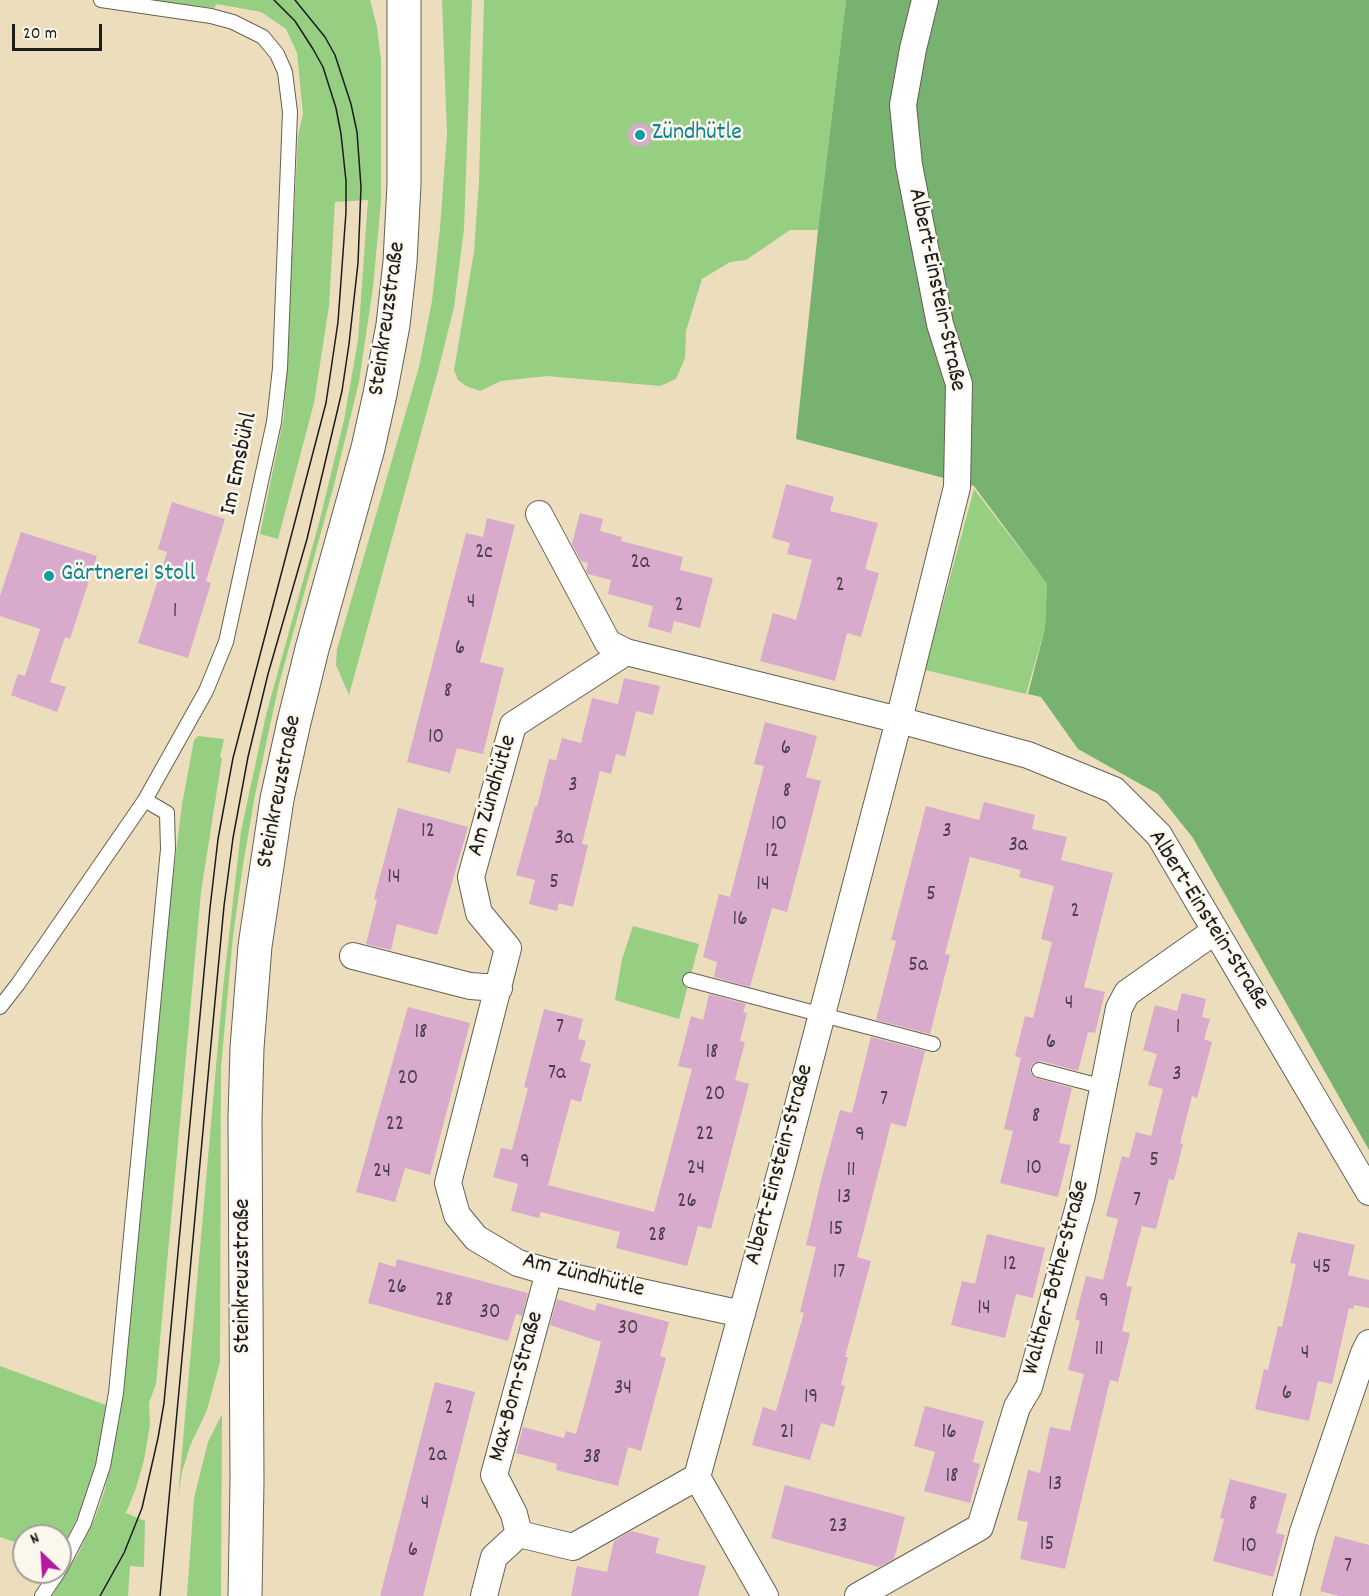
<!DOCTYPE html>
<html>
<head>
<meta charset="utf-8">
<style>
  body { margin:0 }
  #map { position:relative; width:1369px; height:1596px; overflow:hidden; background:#ecdebc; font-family:Dekko,sans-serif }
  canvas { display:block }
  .north { position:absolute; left:12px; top:1524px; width:60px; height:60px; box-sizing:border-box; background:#fbf7ec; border:2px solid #a29f99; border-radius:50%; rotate:335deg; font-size:16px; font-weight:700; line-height:24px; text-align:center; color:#1c1c1c }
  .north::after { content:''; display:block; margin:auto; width:21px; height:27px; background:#b5179e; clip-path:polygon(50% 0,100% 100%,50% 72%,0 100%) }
  .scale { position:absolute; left:12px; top:24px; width:90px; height:27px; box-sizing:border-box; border:3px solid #1c1c1c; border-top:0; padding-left:8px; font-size:18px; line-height:21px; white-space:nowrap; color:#1c1c1c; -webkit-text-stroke:4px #fbf7ec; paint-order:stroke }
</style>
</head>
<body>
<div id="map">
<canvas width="1369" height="1596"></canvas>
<div class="north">N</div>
<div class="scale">20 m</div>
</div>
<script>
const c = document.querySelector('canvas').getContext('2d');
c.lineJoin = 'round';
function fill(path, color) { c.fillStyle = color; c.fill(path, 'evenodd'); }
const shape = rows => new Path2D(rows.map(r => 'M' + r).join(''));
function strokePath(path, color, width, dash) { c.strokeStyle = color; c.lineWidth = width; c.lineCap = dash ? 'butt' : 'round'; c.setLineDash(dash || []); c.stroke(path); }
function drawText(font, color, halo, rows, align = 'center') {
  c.font = font + ' Dekko,sans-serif'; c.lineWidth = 5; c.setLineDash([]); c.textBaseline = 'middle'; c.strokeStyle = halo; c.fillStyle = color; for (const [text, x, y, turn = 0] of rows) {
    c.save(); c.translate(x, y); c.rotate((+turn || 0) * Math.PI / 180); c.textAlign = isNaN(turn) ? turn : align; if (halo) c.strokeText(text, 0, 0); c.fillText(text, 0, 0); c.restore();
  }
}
fill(shape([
  [140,0,370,0,377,27,381,60,381,202,373,287,359,382,333,489,279,684,255,795,243,865,233,936,221,1068,220,1362,207,1410,190,1446,182,1472,178,1497,223,988,241,831,266,715,319,523,344,420,358,340,368,200,335,202,329,306,314,403,278,539,260,534,284,416,298,136,303,114,297,53,286,29,261,12,217,4,214,8],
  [442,0,472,0,464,229,454,307,438,371,349,695,336,665,337,649,419,367,432,301,440,228,447,134],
  [484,0,846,0,818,230,790,230,746,260,730,262,702,279,686,331,685,358,676,379,660,386,547,376,501,381,480,391,466,386,458,380,454,370,474,252,479,181],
  [974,489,1047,584,1045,628,1026,694,925,670],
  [198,736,224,739,220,757,222,758,201,892,156,1384,149,1403,150,1425,144,1460,136,1488,126,1513,145,1521,144,1567,130,1566,128,1596,52,1596,78,1554,95,1518,105,1489,119,1423,170,900,182,805,194,740],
  [633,926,699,944,679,1019,615,1000,622,959],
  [0,1366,106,1405,99,1457,89,1493,60,1553,60,1536,24,1536,24,1545,0,1537],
  [222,1414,221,1596,187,1596,194,1498,208,1442]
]), '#96cf82');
fill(shape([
  [846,0,1369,0,1369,1150,1193,838,1158,794,1078,749,1041,697,1028,694,1045,628,1047,584,974,486,796,439,818,230]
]), '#78b270');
fill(shape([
  '628 135a12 12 0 1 1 24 0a12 12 0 1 1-24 0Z',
  [786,484,834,497,830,511,878,523,865,569,879,573,861,637,847,633,835,681,760,661,773,613,796,620,812,560,787,554,790,543,772,538],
  [172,502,225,519,206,581,211,583,188,658,138,643,167,552,158,549],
  [580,513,603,519,600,531,622,537,621,541,683,557,680,570,713,578,700,628,674,621,671,633,648,627,653,606,608,594,611,580,588,574,586,571,588,563,581,561,572,544],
  [487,518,515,525,480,662,504,668,483,754,457,748,450,773,407,762,466,533,483,537],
  [21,532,97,556,70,639,65,637,50,682,66,687,57,712,11,695,18,674,25,676,40,629,0,616,0,596],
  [624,678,660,686,653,715,636,711,625,757,616,754,611,774,600,771,582,844,588,845,573,907,559,903,557,911,529,904,535,880,516,875,535,806,537,807,549,759,556,760,562,738,581,743,592,698,618,704],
  [765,722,817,736,806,777,821,781,787,912,772,908,750,987,714,977,717,962,703,957,719,894,730,897,764,766,754,764],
  [984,802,1035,815,1032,829,1067,837,1061,860,1113,873,1084,987,1105,992,1095,1033,1088,1032,1078,1071,1041,1061,1033,1063,1030,1068,1031,1073,1036,1078,1072,1088,1059,1143,1071,1145,1058,1197,1000,1183,1013,1131,1004,1129,1021,1058,1015,1056,1025,1016,1033,1018,1052,942,1041,939,1054,886,1019,877,1021,870,970,857,945,954,950,955,930,1034,876,1020,896,941,891,940,926,806,979,820],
  [398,808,468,827,437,935,397,924,391,950,366,944,377,900,374,899],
  [1182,993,1206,999,1202,1017,1210,1019,1204,1039,1212,1042,1197,1098,1192,1096,1180,1143,1183,1144,1174,1180,1169,1179,1156,1229,1142,1226,1126,1286,1132,1287,1122,1331,1130,1333,1118,1382,1110,1380,1065,1569,1020,1559,1028,1522,1017,1520,1028,1470,1040,1473,1050,1427,1070,1431,1084,1374,1068,1370,1080,1321,1075,1319,1086,1276,1103,1280,1118,1219,1106,1216,1122,1156,1129,1158,1136,1132,1151,1136,1163,1089,1148,1085,1157,1054,1143,1050,1155,1005,1177,1011],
  [709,994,746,1004,743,1012,747,1013,740,1041,745,1042,735,1080,749,1084,711,1229,698,1226,687,1266,616,1248,620,1232,541,1212,539,1218,511,1211,518,1184,493,1177,501,1148,512,1150,528,1088,524,1087,544,1009,583,1019,578,1039,586,1041,580,1061,591,1064,581,1102,571,1099,548,1185,654,1212,692,1069,678,1066,691,1016,703,1020],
  [408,1007,470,1023,430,1175,405,1168,395,1202,356,1192],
  [871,1037,925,1051,906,1127,891,1123,857,1257,871,1261,845,1357,848,1357,841,1385,845,1386,834,1427,821,1423,810,1460,752,1445,763,1407,776,1411,804,1313,800,1312,816,1247,806,1245,821,1180,840,1110,852,1113],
  [1298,1232,1355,1245,1348,1275,1369,1280,1369,1308,1354,1305,1353,1309,1349,1308,1332,1384,1318,1381,1309,1421,1255,1409,1264,1369,1268,1370,1278,1326,1282,1327,1296,1264,1290,1263],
  [987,1234,1045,1248,1033,1298,1016,1294,1005,1338,951,1325,962,1281,975,1284],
  [397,1259,528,1293,522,1316,516,1314,508,1341,368,1303,379,1262,395,1267],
  [557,1299,595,1311,597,1303,669,1322,660,1356,666,1358,641,1451,628,1447,618,1486,556,1470,557,1464,516,1453,523,1427,564,1438,566,1431,576,1434,594,1369,601,1342,550,1325],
  [435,1382,475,1392,423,1596,380,1596],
  [925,1406,984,1421,973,1462,980,1464,970,1503,924,1491,935,1452,914,1446],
  [1230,1479,1287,1494,1276,1533,1285,1535,1273,1577,1213,1561,1224,1519,1220,1518],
  [785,1485,905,1517,894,1559,879,1567,771,1538],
  [631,1531,659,1538,655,1553,706,1566,698,1596,571,1596,577,1566,607,1572,614,1541],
  [1335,1536,1369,1545,1369,1596,1339,1596,1320,1591]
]), '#d8aacc');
const service = shape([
  [690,980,933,1044],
  [0,1007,18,984,145,800,206,691,226,642,274,422,280,368,290,112,285,72,277,54,263,37,233,22,211,16,101,0],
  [1039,1070,1104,1087],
  [60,1569,84,1523,103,1466,116,1393,168,849,167,813,145,800],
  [42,1596,58,1572]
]);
const minor = shape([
  [539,514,608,643,626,652,899,720,1028,755,1114,790,1159,835,1369,1192],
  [626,652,513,725,471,877,479,913,508,948,448,1183,457,1215,476,1238,518,1263,549,1272,742,1314],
  [353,956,470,986,499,988],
  [519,1534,514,1514,494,1475,549,1272],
  [519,1534,573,1547,697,1477],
  [484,1596,494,1557,519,1534],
  [765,1596,697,1477,782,1167,899,720,957,487,959,384,940,324,909,165,903,105,913,49,925,0],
  [858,1596,980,1527,1017,1407,1029,1387,1082,1195,1119,1008,1127,993,1215,931],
  [1286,1596,1303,1532,1364,1353,1369,1343]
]);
const tertiary = shape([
  [245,1596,247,1481,245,1119,247,1048,255,946,277,799,294,722,312,649,368,448,380,394,393,325,400,262,404,184,404,0]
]);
strokePath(service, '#656054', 16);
strokePath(minor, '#656054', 28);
strokePath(tertiary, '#656054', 35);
strokePath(service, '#fff', 14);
strokePath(minor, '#fff', 26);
strokePath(tertiary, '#fff', 33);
strokePath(shape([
  [100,1596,124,1553,142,1508,158,1438,164,1403,210,908,218,839,233,758,326,403,338,322,346,212,346,181,341,134,336,108,323,67,313,49,295,21,274,0],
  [160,1596,211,1044,224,906,233,838,248,757,268,674,307,539,342,391,349,344,358,263,361,187,357,132,351,104,335,55,325,37,295,0]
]), '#1c1c1c', 1.5);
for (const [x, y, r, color] of [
  [640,135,6,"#0f9aa8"],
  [49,576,6,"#0f9aa8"]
]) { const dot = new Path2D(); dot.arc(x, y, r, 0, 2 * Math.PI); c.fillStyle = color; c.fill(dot); strokePath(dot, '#fbf7ec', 2); }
drawText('21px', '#4b4048', null, [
  ["2c",484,554],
  ["2a",640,564],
  ["2",840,587],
  ["4",471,604],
  ["2",679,607],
  ["1",175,613],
  ["6",460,650],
  ["8",448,693],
  ["10",436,739],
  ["6",786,750],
  ["3",573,787],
  ["8",787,793],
  ["10",779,826],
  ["12",428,833],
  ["3",947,833],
  ["3a",564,840],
  ["3a",1018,847],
  ["12",772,853],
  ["14",394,879],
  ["5",554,884],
  ["14",763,886],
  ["5",931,896],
  ["2",1075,913],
  ["16",740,921],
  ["5a",918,967],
  ["4",1069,1005],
  ["7",560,1029],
  ["1",1178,1029],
  ["18",421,1034],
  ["6",1051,1044],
  ["18",712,1054],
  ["7a",557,1075],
  ["3",1177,1076],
  ["20",408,1080],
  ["20",715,1096],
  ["7",884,1101],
  ["8",1036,1118],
  ["22",395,1126],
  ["22",705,1136],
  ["9",860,1137],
  ["5",1154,1162],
  ["9",525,1164],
  ["24",696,1170],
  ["10",1034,1170],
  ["11",851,1172],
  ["24",382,1173],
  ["13",844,1199],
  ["7",1137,1202],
  ["26",687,1203],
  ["15",836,1231],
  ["28",657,1237],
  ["12",1010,1266],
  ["45",1322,1269],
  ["17",839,1274],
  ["26",397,1289],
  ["28",444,1302],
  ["9",1104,1303],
  ["14",984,1310],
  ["30",490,1314],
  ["30",628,1330],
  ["11",1099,1351],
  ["4",1305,1355],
  ["34",623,1390],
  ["6",1287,1395],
  ["19",811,1399],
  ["2",449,1410],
  ["21",787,1434],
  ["16",949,1434],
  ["2a",437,1457],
  ["38",592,1459],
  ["18",952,1478],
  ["13",1055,1486],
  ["4",425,1505],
  ["8",1253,1506],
  ["23",838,1528],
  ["15",1047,1546],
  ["10",1249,1548],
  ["6",413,1552],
  ["7",1348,1568]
]);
drawText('24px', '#0d838f', '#fbf7ec', [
  ["Zündhütle",652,135],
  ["Gärtnerei Stoll",61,576]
], 'left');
drawText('24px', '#1c1c1c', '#fbf7ec', [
  ["Albert-Einstein-Straße",935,290,78],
  ["Steinkreuzstraße",389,319,-82],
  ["Im Emsbühl",241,464,-78],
  ["Steinkreuzstraße",281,792,-79],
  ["Am Zündhütle",494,796,-74],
  ["Albert-Einstein-Straße",1207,921,58],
  ["Albert-Einstein-Straße",781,1165,-75],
  ["Steinkreuzstraße",245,1276,-90],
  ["Am Zündhütle",583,1277,14],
  ["Walther-Bothe-Straße",1058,1278,-75],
  ["Max-Born-Straße",518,1387,-75]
]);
</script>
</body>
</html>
